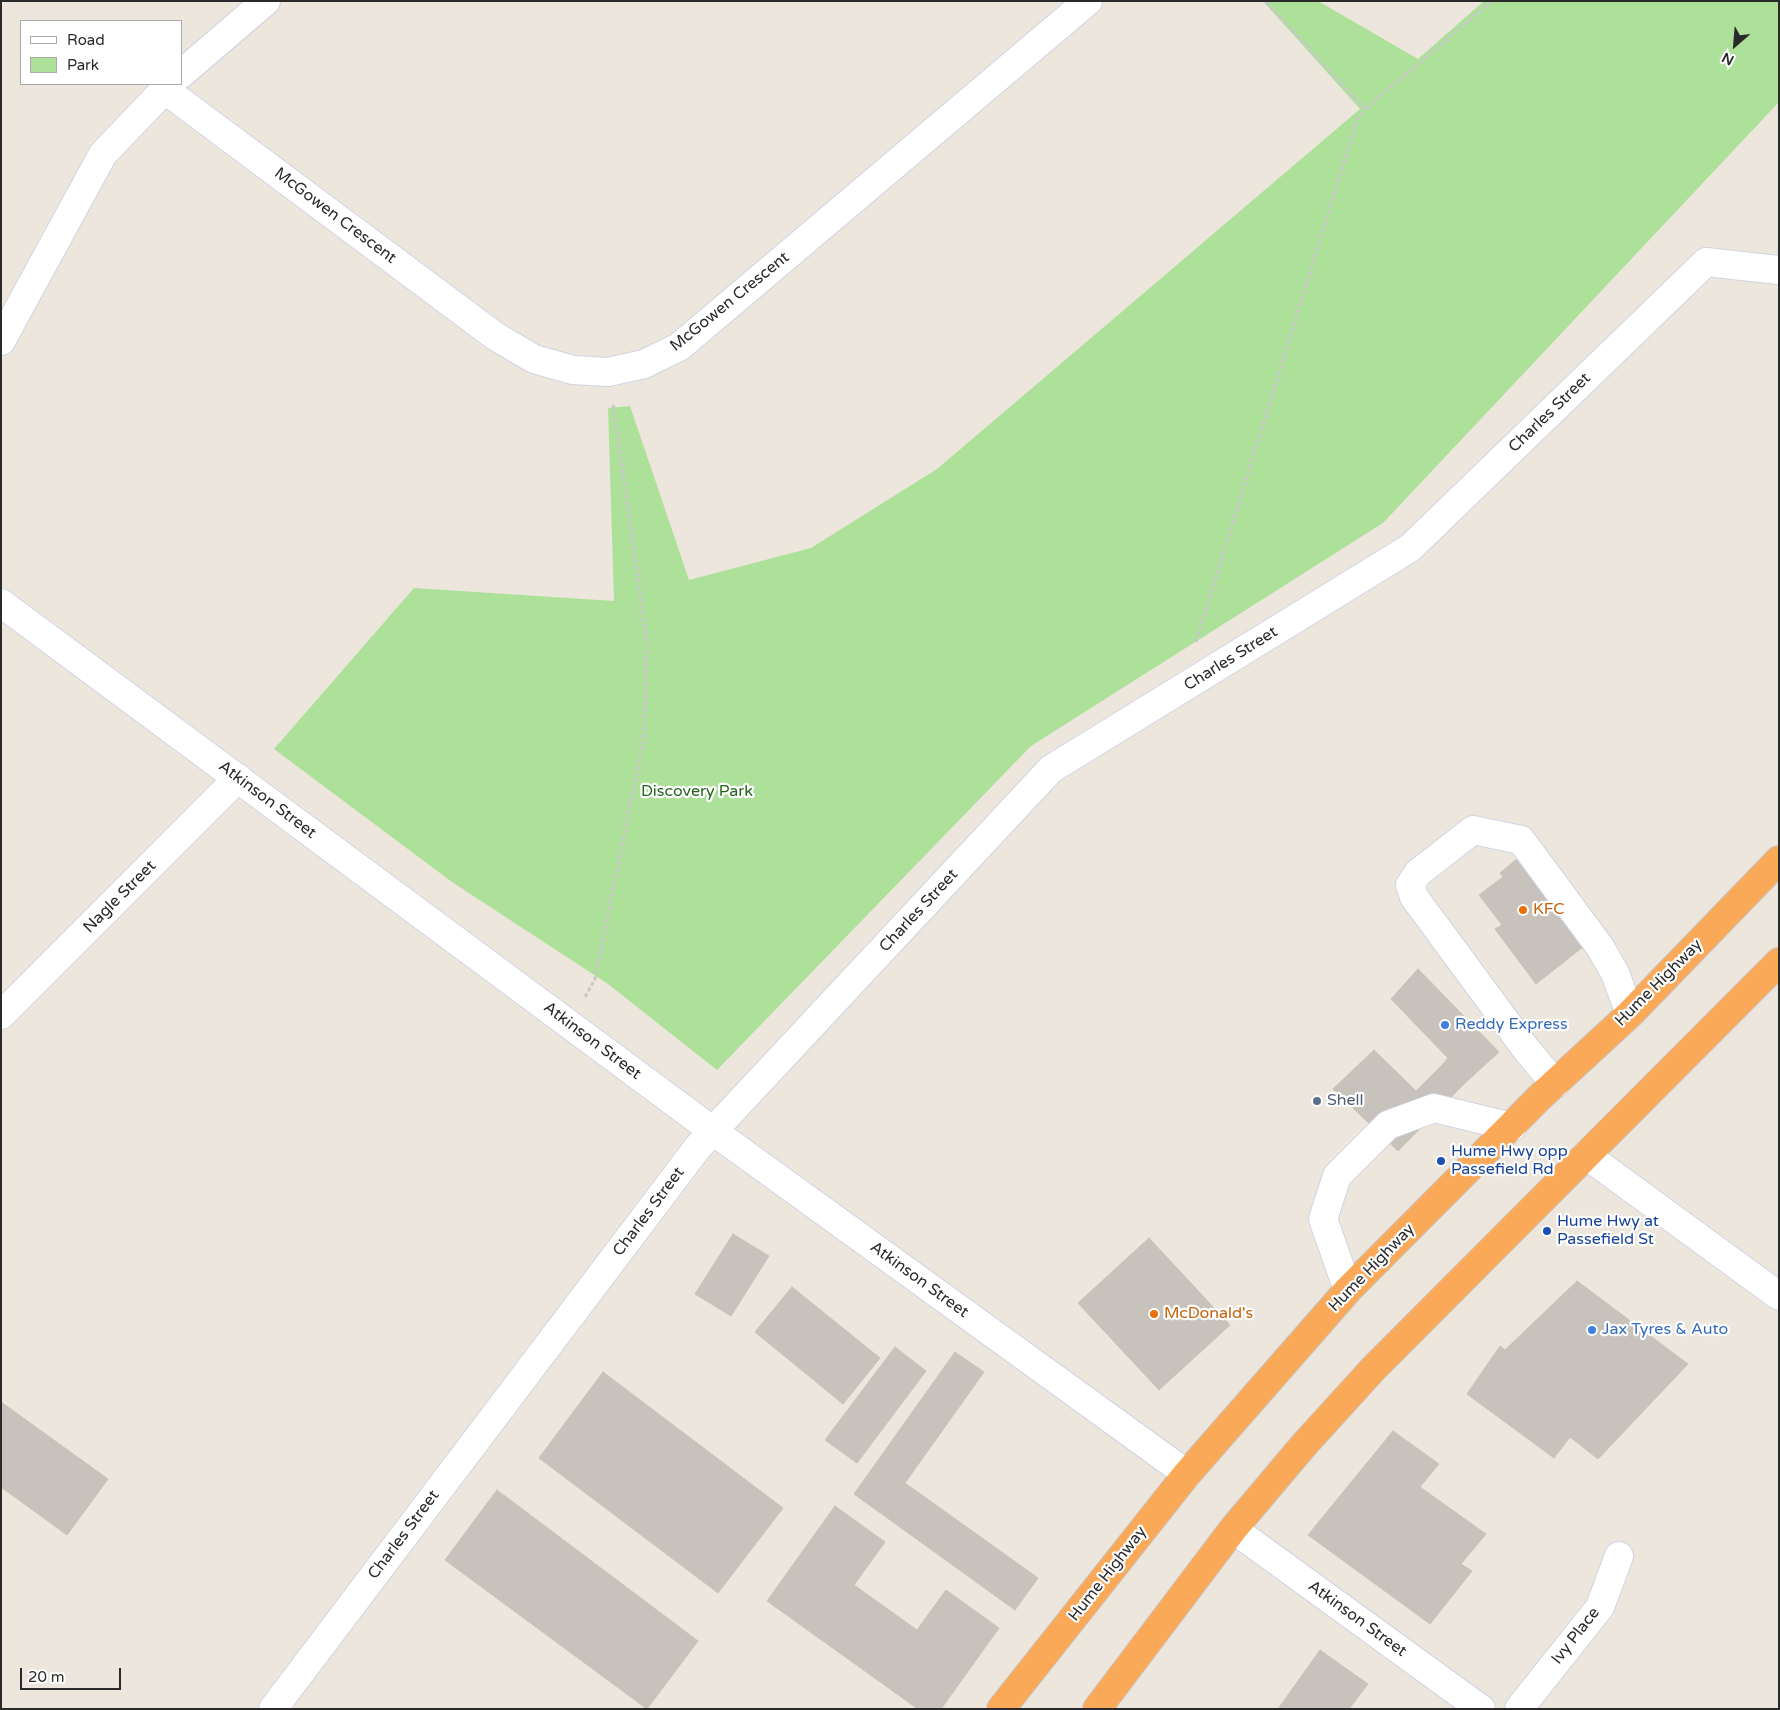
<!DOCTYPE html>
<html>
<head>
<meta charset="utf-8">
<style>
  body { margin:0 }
  #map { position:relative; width:1780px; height:1710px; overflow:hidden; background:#ece6dc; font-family:"Varela Round",sans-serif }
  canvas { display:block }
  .frame { position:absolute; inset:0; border:2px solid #2a2a2a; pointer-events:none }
  .legend { position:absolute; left:20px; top:20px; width:162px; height:65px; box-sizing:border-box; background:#fff; border:1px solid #aaa; margin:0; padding:6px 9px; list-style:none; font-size:15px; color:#2a2a2a }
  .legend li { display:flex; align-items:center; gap:10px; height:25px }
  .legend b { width:25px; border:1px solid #aaa }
  .north { position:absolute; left:1710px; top:20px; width:50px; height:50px; -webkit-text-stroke:4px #fff; paint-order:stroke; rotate:207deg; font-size:14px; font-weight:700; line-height:20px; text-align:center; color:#2a2a2a }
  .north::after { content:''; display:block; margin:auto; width:18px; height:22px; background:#2a2a2a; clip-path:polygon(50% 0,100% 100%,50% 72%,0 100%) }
  .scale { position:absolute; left:20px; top:1668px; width:101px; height:22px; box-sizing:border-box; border:2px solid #2a2a2a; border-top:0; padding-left:6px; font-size:15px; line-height:18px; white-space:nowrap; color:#2a2a2a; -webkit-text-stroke:4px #fff; paint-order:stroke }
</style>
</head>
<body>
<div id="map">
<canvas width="1780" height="1710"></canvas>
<div class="frame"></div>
<ul class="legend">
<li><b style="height:6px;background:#fff"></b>Road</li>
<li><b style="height:14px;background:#ade19a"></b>Park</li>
</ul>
<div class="north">N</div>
<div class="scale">20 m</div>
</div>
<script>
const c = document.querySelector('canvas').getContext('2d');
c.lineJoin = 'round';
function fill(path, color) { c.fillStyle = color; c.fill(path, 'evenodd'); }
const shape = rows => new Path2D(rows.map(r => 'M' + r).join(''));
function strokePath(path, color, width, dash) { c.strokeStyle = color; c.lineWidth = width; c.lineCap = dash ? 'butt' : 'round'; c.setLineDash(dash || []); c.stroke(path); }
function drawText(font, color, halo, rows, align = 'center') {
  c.font = font + ' "Varela Round",sans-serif'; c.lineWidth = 4.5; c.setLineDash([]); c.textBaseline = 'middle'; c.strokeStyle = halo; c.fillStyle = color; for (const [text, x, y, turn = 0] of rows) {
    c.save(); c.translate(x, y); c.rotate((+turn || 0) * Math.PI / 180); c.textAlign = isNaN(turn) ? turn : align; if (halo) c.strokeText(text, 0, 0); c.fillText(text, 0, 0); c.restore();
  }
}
fill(shape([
  [1263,1,1318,1,1418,59,1484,1,1779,1,1779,102,1383,523,1031,746,717,1070,608,984,452,882,274,749,414,588,614,601,608,408,630,406,689,580,811,548,937,469,1360,109]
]), '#ade19a');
const building = shape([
  [1518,858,1583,947,1536,984,1495,929,1502,925,1479,895,1503,877,1500,873,1518,858],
  [1418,969,1499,1052,1464,1084,1443,1064,1448,1058,1391,999,1418,969],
  [1374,1050,1416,1091,1443,1064,1464,1084,1398,1151,1333,1089,1374,1050],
  [733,1234,769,1256,731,1316,695,1294,733,1234],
  [1149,1238,1230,1325,1159,1390,1078,1303,1149,1238],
  [1577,1281,1688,1364,1598,1459,1570,1437,1554,1458,1467,1394,1500,1346,1505,1350,1577,1281],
  [792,1287,880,1358,843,1404,755,1332,792,1287],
  [895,1347,926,1371,857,1463,825,1440,895,1347],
  [955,1352,984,1372,905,1483,1038,1578,1015,1610,854,1494,955,1352],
  [603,1372,783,1508,718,1593,539,1458,603,1372],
  [1,1402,108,1479,67,1535,1,1487,1,1402],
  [1393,1431,1439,1464,1420,1487,1486,1534,1461,1564,1472,1571,1430,1624,1308,1535,1393,1431],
  [497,1490,698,1641,647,1709,445,1560,497,1490],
  [835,1506,885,1542,854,1585,917,1630,946,1590,999,1628,941,1709,918,1709,767,1601,835,1506],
  [1320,1650,1368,1684,1349,1709,1278,1709,1320,1650]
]);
fill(building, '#c7c3bc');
strokePath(building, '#c7c2b6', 1);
const minor = shape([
  [181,74,266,1],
  [164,89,495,336,534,359,573,370,608,372,644,364,679,347,1088,1],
  [1,341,103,154,170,84],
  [1,603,713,1131,1187,1474],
  [1,1015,238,778],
  [1555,1084,1526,1049,1414,897,1410,885,1418,873,1473,830,1521,840,1600,947,1615,973,1630,1014],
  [1586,1155,1779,1296],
  [1348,1290,1323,1219,1337,1176,1388,1125,1434,1108,1512,1127],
  [1233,1529,1481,1709],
  [273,1709,698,1147,1051,769,1410,548,1706,262,1779,270],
  [1519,1709,1600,1607,1619,1556]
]);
const highway = shape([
  [1001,1709,1187,1474,1348,1290,1541,1096,1630,1014,1779,860],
  [1097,1709,1233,1529,1303,1446,1373,1369,1779,962]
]);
strokePath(minor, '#d1d4e2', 30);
strokePath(highway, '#c8c8c8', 30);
strokePath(shape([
  [1365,109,1492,1],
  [1196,642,1358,117,1365,109,1265,1],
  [585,997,595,979,644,737,647,643,613,403]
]), '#c8c8c8', 3, [4, 2.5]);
strokePath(minor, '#fff', 28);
strokePath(highway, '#faa959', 28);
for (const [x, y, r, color] of [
  [1523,910,5,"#e8710a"],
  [1445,1025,5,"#3f7fe0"],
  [1317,1101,5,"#5c6f8a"],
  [1441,1161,5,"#1a4fb4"],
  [1547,1231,5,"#1a4fb4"],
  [1154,1314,5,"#e8710a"],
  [1592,1330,5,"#3f7fe0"]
]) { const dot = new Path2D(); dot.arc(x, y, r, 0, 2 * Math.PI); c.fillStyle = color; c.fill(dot); strokePath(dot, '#fff', 2); }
drawText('16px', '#2a2a2a', '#fff', [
  ["McGowen Crescent",335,216,37],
  ["McGowen Crescent",730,302,-39],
  ["Charles Street",1550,413,-44],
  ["Charles Street",1231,659,-32],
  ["Atkinson Street",267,800,37],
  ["Nagle Street",120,897,-45],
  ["Charles Street",919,911,-47],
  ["Hume Highway",1659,983,-45],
  ["Atkinson Street",592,1041,37],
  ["Charles Street",649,1212,-53],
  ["Hume Highway",1372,1268,-46],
  ["Atkinson Street",919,1280,36],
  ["Charles Street",404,1535,-53],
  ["Hume Highway",1108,1574,-52],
  ["Atkinson Street",1357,1619,36],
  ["Ivy Place",1576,1636,-52]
]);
drawText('16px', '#26651c', '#fff', [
  ["Discovery Park",697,792]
]);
drawText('16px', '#c56008', '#fff', [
  ["KFC",1533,910],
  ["McDonald's",1164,1314]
], 'left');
drawText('16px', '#366cbe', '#fff', [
  ["Reddy Express",1455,1025],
  ["Jax Tyres & Auto",1602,1330]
], 'left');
drawText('16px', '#4e5e75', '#fff', [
  ["Shell",1327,1101]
], 'left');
drawText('16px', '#164399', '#fff', [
  ["Hume Hwy opp",1451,1152],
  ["Passefield Rd",1451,1170],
  ["Hume Hwy at",1557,1222],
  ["Passefield St",1557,1240]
], 'left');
</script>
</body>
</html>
